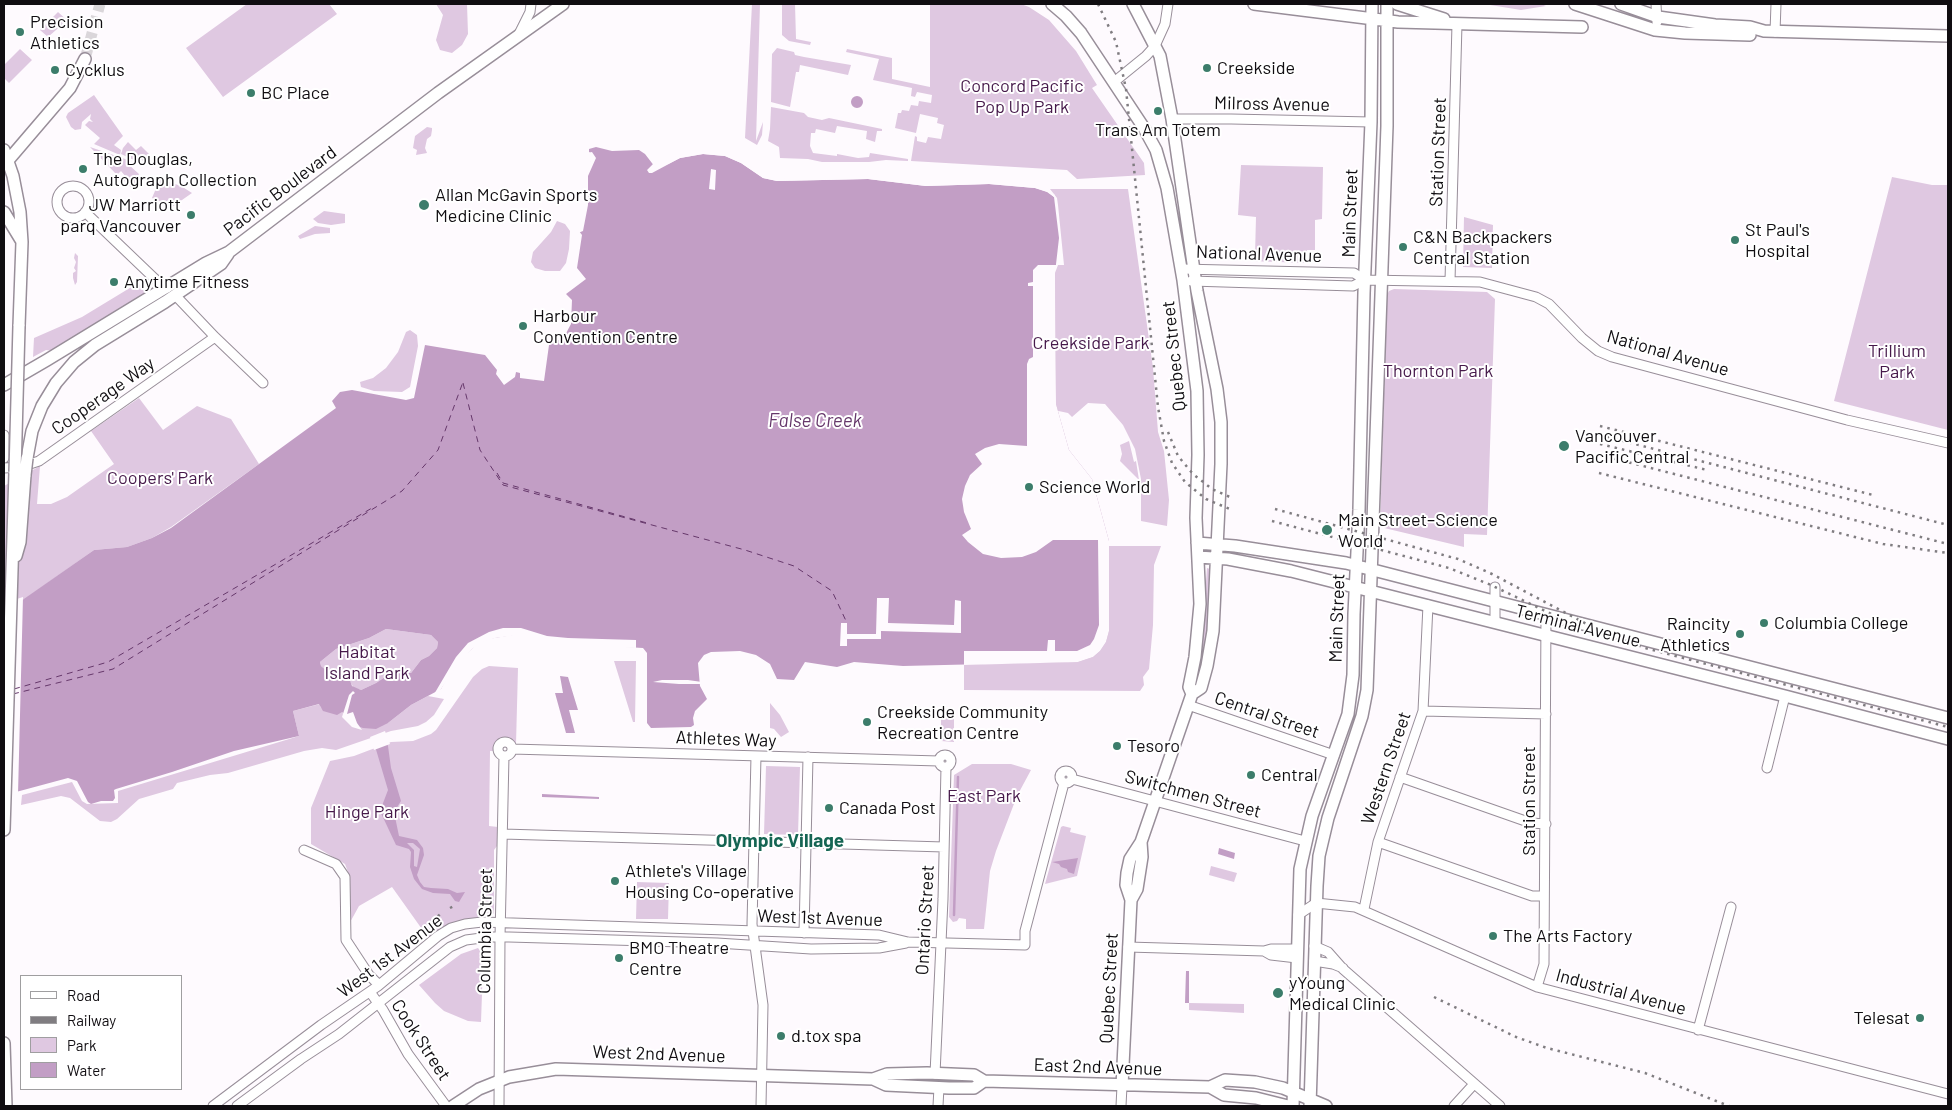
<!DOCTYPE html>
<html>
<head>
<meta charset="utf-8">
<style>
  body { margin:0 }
  #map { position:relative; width:1952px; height:1110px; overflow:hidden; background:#fefafe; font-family:Barlow,sans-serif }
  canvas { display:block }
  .frame { position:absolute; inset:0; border:5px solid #100d11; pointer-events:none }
  .legend { position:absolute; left:20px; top:975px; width:162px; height:115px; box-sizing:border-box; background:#fff; border:1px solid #9f9ea0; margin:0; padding:6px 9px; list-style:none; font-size:15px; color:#100d11 }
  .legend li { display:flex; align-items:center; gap:10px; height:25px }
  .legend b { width:25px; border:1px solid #9f9ea0 }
</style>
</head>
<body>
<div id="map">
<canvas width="1952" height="1110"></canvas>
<div class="frame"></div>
<ul class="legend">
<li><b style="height:6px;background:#fff"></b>Road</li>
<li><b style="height:6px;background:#807d81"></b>Railway</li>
<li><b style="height:14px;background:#dfc8e1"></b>Park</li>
<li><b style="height:14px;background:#c29ec5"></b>Water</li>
</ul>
</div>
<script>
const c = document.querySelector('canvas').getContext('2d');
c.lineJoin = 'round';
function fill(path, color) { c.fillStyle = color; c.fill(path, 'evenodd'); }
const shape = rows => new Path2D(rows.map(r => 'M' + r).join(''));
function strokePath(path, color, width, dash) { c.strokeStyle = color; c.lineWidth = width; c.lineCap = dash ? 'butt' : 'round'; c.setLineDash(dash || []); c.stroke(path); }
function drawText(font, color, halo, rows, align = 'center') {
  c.font = font + ' Barlow,sans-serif'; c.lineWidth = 4; c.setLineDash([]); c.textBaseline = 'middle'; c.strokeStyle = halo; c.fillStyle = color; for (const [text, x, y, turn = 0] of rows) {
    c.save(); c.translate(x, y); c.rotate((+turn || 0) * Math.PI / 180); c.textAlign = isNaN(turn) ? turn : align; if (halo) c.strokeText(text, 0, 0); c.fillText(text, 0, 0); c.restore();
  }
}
fill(shape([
  [247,4,329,4,337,14,223,97,186,48],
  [436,4,467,4,468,34,462,45,452,53,440,50,436,40,443,15],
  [752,4,760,4,756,141,763,122,762,135,757,145,745,138],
  [782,4,795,4,796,39,811,42,810,45,789,41,782,35],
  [930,4,1021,4,1029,7,1049,20,1076,51,1097,85,1092,88,1144,163,1145,175,1077,179,1067,170,911,161,915,136,917,137,917,141,926,143,928,137,941,139,944,125,937,123,938,118,920,114,916,133,895,128,898,113,901,113,902,110,909,111,911,105,918,106,919,101,931,103,932,95,917,92,915,97,911,96,912,88,873,80,879,59,846,52,847,49,892,58,892,79,930,87],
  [1484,4,1541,4,1546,6,1521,10],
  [58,12,69,22,67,25,64,23,48,37,40,30],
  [777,48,794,52,795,55,804,57,851,65,848,75,800,65,799,72,796,72,790,107,771,102,772,54],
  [20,49,32,60,9,83,4,78,4,65],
  [94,95,123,136,114,145,121,150,120,155,94,144,100,138,85,125,89,121,93,122,90,119,91,114,82,122,81,129,75,130,71,127,66,117,68,113],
  [771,107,804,113,808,117,822,120,829,118,882,129,882,131,877,131,875,142,866,139,867,131,837,126,835,133,816,129,815,133,811,133,810,146,813,153,837,156,837,154,858,158,869,157,870,153,908,159,908,161,886,160,869,162,822,162,808,159,780,158,779,147,768,141,770,129],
  [427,127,432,128,432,130,431,136,427,139,425,148,427,153,416,155,417,150,413,148,415,136],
  [128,142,136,150,141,146,149,154,143,161,137,156,134,160,121,154,123,148],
  [90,147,128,160,129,165,139,174,133,189,123,180,126,177,121,171,117,175],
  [1241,165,1323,167,1322,219,1315,220,1315,250,1307,250,1307,263,1249,261,1249,256,1255,255,1256,217,1238,215],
  [1892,177,1932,185,1948,185,1948,430,1834,401],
  [160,179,181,186,192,193,172,207,152,198],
  [1050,189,1128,189,1153,368,1158,432,1164,451,1169,500,1167,526,1141,521,1141,479,1135,449,1123,425,1105,404,1088,403,1072,417,1068,413,1049,409,1038,265,1064,265,1058,205,1057,198],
  [136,201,143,204,139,210,134,212,126,209,127,203],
  [324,211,345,214,345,223,331,225,318,223,313,219],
  [1464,217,1493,225,1492,268,1463,267],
  [557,221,565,224,570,231,569,249,566,263,560,271,545,271,535,268,531,262,533,252,551,232],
  [315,226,330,228,330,233,315,234,300,239,298,236],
  [75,253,78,256,77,282,75,285,73,278,73,273,76,271,74,268,76,262,74,258],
  [138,283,148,293,54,351,46,350,33,357,34,338,82,317],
  [1394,289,1487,292,1495,299,1487,535,1464,534,1464,547,1380,527,1387,295,1389,291],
  [410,330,417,335,418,346,410,387,402,392,374,391,361,387,360,382,373,378,386,368,398,352,406,332],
  [139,398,163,430,197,406,231,419,259,464,171,527,152,538,127,547,94,550,25,599,4,606,4,486,40,466,37,504,51,504,67,497,114,464,91,431],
  [1129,441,1134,462,1136,461,1139,480,1120,461,1122,454,1120,445],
  [1098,546,1161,546,1154,565,1153,625,1149,669,1143,677,1144,685,1140,691,964,690,964,651],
  [1207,568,1210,569,1208,620,1204,648,1201,648],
  [386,629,431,635,438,642,437,648,429,656,421,660,411,673,394,671,376,683,361,690,354,688,350,682,349,678,343,673,327,671,321,666,320,662,336,649,369,638],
  [614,661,636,661,635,722,633,722],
  [489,666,518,668,516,744,509,740,502,739,497,743,495,751,490,751,489,826,498,827,497,846,494,850,494,913,489,918,429,939,392,887,359,906,348,926,348,872,345,864,311,844,311,808,330,761,354,756,391,742,413,741,431,734,436,730,473,677,482,669],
  [428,696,444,699,434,715,426,722,418,726,391,731,336,750,322,748,304,751,228,773,210,775,177,783,173,789,139,799,117,819,111,822,100,821,70,798,61,796,21,805,22,795,72,782,82,801,87,804,118,803,118,791,299,736,293,711,320,704,321,708,342,712,345,717,388,723,411,705],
  [770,703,780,715,789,732,781,737,774,729,770,728],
  [941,710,954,710,954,742,941,741],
  [972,764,1011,764,1031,770,1017,796,996,851,990,871,984,929,966,929,966,919,959,918,957,921,953,922,949,917,954,775],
  [766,766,800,767,798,835,764,834],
  [1063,826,1071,828,1070,832,1086,836,1077,876,1045,884,1061,827],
  [1211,866,1237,873,1234,882,1209,875],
  [637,882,669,883,668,919,636,919],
  [478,948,481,952,483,965,481,1022,468,1021,444,1011,435,1003,419,985,461,954],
  [1189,1003,1244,1004,1244,1013,1189,1010]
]), '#dfc8e1');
fill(shape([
  '851 102a6 6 0 1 1 12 0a6 6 0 1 1-12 0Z',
  [596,147,612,151,639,150,645,154,655,167,668,164,680,158,703,154,725,156,741,163,763,178,777,181,868,179,926,186,989,184,1035,188,1048,192,1054,197,1059,238,1055,273,1056,404,1069,450,1092,479,1109,541,1109,631,1106,642,1100,651,1093,657,1078,662,1068,662,903,666,854,662,837,667,805,662,794,680,777,679,770,664,756,655,740,651,711,652,704,655,698,663,700,686,707,699,695,711,693,718,694,725,691,727,651,728,647,723,647,653,643,648,554,643,525,633,482,640,455,664,441,689,411,705,388,723,376,729,363,728,354,725,342,712,337,715,323,711,319,704,293,711,299,736,234,751,172,772,116,789,114,790,115,798,113,801,101,801,91,804,88,802,77,781,68,778,16,792,21,601,94,550,127,547,152,538,171,528,336,408,332,401,340,392,352,390,406,400,414,398,425,345,485,355,497,370,496,374,504,385,515,377,516,372,520,373,520,378,544,381,549,345,564,337,571,324,572,300,566,294,586,279,577,268,582,235,579,231,586,176,593,155,589,152,589,149],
  [386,629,431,635,438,642,437,648,429,656,421,660,411,673,407,673,403,669,394,671,376,683,361,690,352,686,348,675,327,671,321,666,320,662,336,649,369,638],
  [560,676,568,677,578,710,569,710,575,733,566,733,555,693,563,693],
  [372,736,385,739,388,746,391,768,401,801,394,812,399,836,417,840,423,848,424,855,417,875,420,882,424,887,431,888,448,889,457,893,465,892,459,902,455,901,450,894,433,893,422,889,414,879,410,867,411,852,409,849,396,845,380,811,388,790],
  [407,843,413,843,420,849,417,867,414,866,414,850],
  [542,794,599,797,599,799,542,797],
  [1219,848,1235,853,1234,859,1218,854],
  [1078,858,1074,874,1068,872,1067,869,1061,867,1059,864,1052,862],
  [1186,971,1189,971,1189,1003,1185,1003]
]), '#c29ec5');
fill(shape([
  [703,151,725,154,742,161,764,175,777,179,868,177,926,184,990,182,1036,185,1049,190,1055,195,1054,197,1047,192,1035,188,989,184,926,186,868,179,777,181,763,178,741,163,725,156,703,154,680,158,652,173,649,173,647,170,654,163,658,165,679,155],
  [592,152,596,158,588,176,588,205,583,231,578,233,576,222,584,175,591,160,586,153],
  [711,169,716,170,715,190,709,189],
  [1038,265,1058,265,1055,273,1056,404,1069,450,1092,479,1109,541,1109,631,1106,642,1100,651,1093,657,1078,662,964,665,964,651,1047,651,1048,640,1055,640,1055,651,1077,651,1090,645,1094,639,1099,625,1098,540,1053,540,1036,552,1022,557,1001,558,983,554,968,542,962,535,971,529,964,512,962,499,965,486,970,475,982,464,975,454,985,448,999,444,1027,446,1027,364,1029,359,1033,357,1033,286,1028,286,1028,283,1033,282,1033,270],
  [23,597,18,794,4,807,4,603],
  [877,598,889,598,888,623,954,625,955,600,961,601,961,633,881,631,881,639,847,639,847,646,840,646,841,623,847,623,847,634,876,634],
  [503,628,521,628,547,636,568,638,636,640,636,648,554,646,518,635,495,638,483,642,472,649,457,665,439,692,433,696,456,657,468,643,489,632],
  [688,680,702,682,702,684,679,684,653,682,662,680],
  [353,691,355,693,352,695,347,714,353,712,357,723,362,730,352,727,342,717,349,695],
  [385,731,390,744,374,750,370,737]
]), '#fefafe');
strokePath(shape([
  [954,915,958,777]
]), '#c29ec5', 2.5);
strokePath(shape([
  [463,383,480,450,503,485,745,550,794,566,832,591,847,623],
  [497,473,503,483,647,523],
  [14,689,108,662,372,508],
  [13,694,113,669,402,491,438,450,463,382]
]), '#66386b', 1, [6, 5]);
strokePath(shape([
  [85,59,100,4]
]), '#dad6da', 11, [11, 5.5]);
const minor = shape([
  [1656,4,1657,22],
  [1775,32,1776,4],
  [519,34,530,12,531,4],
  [1114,82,1146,56,1155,46,1165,24,1168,4],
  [1172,119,1231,119,1371,122],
  '57 202a16 16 0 1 1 32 0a16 16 0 1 1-32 0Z',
  [85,212,155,279,167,288],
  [1181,269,1354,273,1365,280],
  [1191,281,1353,286,1365,280,1480,282,1536,297,1549,304,1582,338,1598,351,1612,357,1847,420,1948,443],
  [1450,281,1457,24],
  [175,295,215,337,263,383],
  [4,435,4,458],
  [4,468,21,467,39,461,215,337],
  [1495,622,1495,587],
  [1188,705,1334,755],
  [1423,711,1546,714],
  '498 749a7 7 0 1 1 14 0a7 7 0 1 1-14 0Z',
  [512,749,939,761],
  '939 761a6 6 0 1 1 12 0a6 6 0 1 1-12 0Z',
  [756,756,752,924,763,1005,761,1106],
  [1767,768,1785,696],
  '1060 777a6 6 0 1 1 12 0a6 6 0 1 1-12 0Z',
  [1400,777,1531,823,1546,824],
  [1072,779,1305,841],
  [503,834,944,847],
  [1378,842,1532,896,1544,896],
  [304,850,336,864,345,877,346,940,369,975,379,985],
  [1364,909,1378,842,1423,711,1428,605],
  [1298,915,1316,903,1355,907,1537,987,1948,1094],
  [804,933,808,757],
  [1314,946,1328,952,1343,969,1500,1106],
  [1128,947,1264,951,1271,949,1298,949],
  [1264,951,1271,955,1297,958],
  [1314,961,1333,964,1343,968],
  [1537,987,1544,964,1546,614],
  [370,992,383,1010,408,1054,446,1106],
  [1698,1030,1731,907],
  [935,1074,943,899,946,767],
  [213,1106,321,1025,378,986,438,936,451,928,465,924,482,922,879,935,908,942,1025,945,1025,931,1064,783],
  [237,1106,301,1059,339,1034,450,947,466,940,489,937,509,937,717,943,811,949,879,948,906,943],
  [499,1106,500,937,504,756],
  [938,1106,939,1087],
  [1121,1106,1122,1086],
  [1454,1106,1474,1084]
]);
const major = shape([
  [1052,4,1066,16,1081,33,1144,128,1156,150,1167,188,1183,280,1197,391,1198,455,1196,518,1200,604,1195,657,1189,687,1192,694],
  [1254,4,1398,22,1582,27],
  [1397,4,1444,19],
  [1575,4,1655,30,1685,33,1750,35],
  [1621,4,1658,17,1715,25,1750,27,1764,31,1948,36],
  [4,150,13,176,20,212,22,242,19,326],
  [5,164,70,88,85,59],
  [4,212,21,240],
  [4,385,47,360,206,263,229,252,438,93,563,4],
  [27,458,32,431,42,406,56,383,74,362,95,345,165,302,221,264,228,254],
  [1197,543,1235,546,1346,563,1948,718],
  [16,556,20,542,25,475],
  [1198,557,1228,559,1291,571,1785,696,1948,739],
  [4,830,15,472],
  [1131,900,1137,889,1142,857,1141,842],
  [4,1043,6,1106],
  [873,1079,887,1074,927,1073,974,1075,984,1081,1210,1087,1225,1080,1255,1082,1283,1088,1326,1106],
  [1122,1086,1131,900,1126,885,1127,873,1130,859,1141,842,1192,694,1201,688,1207,666,1213,631,1221,464,1221,422,1217,389,1197,291,1172,119,1160,56,1133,4],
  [1210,1087,1224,1095,1256,1098,1288,1106],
  [453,1106,479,1089,509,1077,556,1069,873,1079,886,1085,949,1088,974,1088,984,1081],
  [1293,1106,1300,869,1312,816,1348,714,1353,675,1354,614,1359,510,1364,293,1371,122,1372,4],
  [1310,1106,1317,886,1319,856,1328,818,1362,716,1367,690,1387,126,1387,4]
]);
strokePath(minor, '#988e99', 11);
strokePath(major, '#988e99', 14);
strokePath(minor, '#fff', 9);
strokePath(major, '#fff', 11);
strokePath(shape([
  [1098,4,1116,42,1126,89,1158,407,1164,441,1172,463,1185,482,1206,499,1232,510],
  [1600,426,1873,495],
  [1168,432,1178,456,1193,474,1212,489,1232,498],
  [1600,435,1948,525],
  [1600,444,1707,470],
  [1600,455,1948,544],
  [1599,473,1883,544,1948,553],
  [1275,509,1458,559,1492,574,1596,629,1645,648,1948,727],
  [1272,521,1449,568,1491,585,1566,621],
  [450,908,456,905],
  [432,921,443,912],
  [1434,997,1516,1037,1547,1048,1645,1073,1729,1106]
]), '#807d81', 2.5, [2.5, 5]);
const majorBridge = shape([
  [15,472,19,326],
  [25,475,27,458]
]);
strokePath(majorBridge, '#988e99', 14, []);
strokePath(majorBridge, '#fff', 11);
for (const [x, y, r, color] of [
  [20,32,5,"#3c7d6b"],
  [1207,68,5,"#3c7d6b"],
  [55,70,5,"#3c7d6b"],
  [251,93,5,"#3c7d6b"],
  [1158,111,5,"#3c7d6b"],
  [83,169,5,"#3c7d6b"],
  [424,205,6,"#3c7d6b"],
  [191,215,5,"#3c7d6b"],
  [1735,240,5,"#3c7d6b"],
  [1403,247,5,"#3c7d6b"],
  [114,282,5,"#3c7d6b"],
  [523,326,5,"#3c7d6b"],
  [1564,446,6,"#3c7d6b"],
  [1029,487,5,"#3c7d6b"],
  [1327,530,6,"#3c7d6b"],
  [1764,623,5,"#3c7d6b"],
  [1740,634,5,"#3c7d6b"],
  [867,722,5,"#3c7d6b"],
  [1117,746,5,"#3c7d6b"],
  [1251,775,5,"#3c7d6b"],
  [829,808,5,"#3c7d6b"],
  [615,881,5,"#3c7d6b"],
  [1493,936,5,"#3c7d6b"],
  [619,958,5,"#3c7d6b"],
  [1278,993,6,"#3c7d6b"],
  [1920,1018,5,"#3c7d6b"],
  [781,1036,5,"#3c7d6b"]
]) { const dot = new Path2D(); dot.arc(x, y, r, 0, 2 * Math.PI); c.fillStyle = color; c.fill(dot); strokePath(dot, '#fff', 2); }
drawText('18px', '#100d11', '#fff', [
  ["Precision",30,22],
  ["Athletics",30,43],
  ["Creekside",1217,68],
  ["Cycklus",65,70],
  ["BC Place",261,93],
  ["Trans Am Totem",1158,130,"center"],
  ["The Douglas,",93,159],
  ["Autograph Collection",93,180],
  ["Allan McGavin Sports",435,195],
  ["Medicine Clinic",435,216],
  ["JW Marriott",181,205,"right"],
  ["parq Vancouver",181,226,"right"],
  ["St Paul's",1745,230],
  ["Hospital",1745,251],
  ["C&N Backpackers",1413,237],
  ["Central Station",1413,258],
  ["Anytime Fitness",124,282],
  ["Harbour",533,316],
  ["Convention Centre",533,337],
  ["Vancouver",1575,436],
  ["Pacific Central",1575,457],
  ["Science World",1039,487],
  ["Main Street–Science",1338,520],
  ["World",1338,541],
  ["Columbia College",1774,623],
  ["Raincity",1730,624,"right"],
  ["Athletics",1730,645,"right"],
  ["Creekside Community",877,712],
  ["Recreation Centre",877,733],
  ["Tesoro",1127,746],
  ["Central",1261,775],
  ["Canada Post",839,808],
  ["Athlete's Village",625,871],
  ["Housing Co-operative",625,892],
  ["The Arts Factory",1503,936],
  ["BMO Theatre",629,948],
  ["Centre",629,969],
  ["yYoung",1289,983],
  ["Medical Clinic",1289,1004],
  ["Telesat",1910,1018,"right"],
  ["d.tox spa",791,1036]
], 'left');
drawText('18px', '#46194a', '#fff', [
  ["Concord Pacific",1022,86],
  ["Pop Up Park",1022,107],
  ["Creekside Park",1091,343],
  ["Trillium",1897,351],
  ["Park",1897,372],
  ["Thornton Park",1438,371],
  ["Coopers' Park",160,478],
  ["Habitat",367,652],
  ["Island Park",367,673],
  ["East Park",984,796],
  ["Hinge Park",367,812]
]);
drawText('18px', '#100d11', '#fff', [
  ["Milross Avenue",1272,104,1],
  ["Station Street",1438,152,-88],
  ["Pacific Boulevard",280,191,-37],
  ["Main Street",1350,213,-88],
  ["National Avenue",1259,254,2],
  ["National Avenue",1668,353,16],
  ["Quebec Street",1174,356,-96],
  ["Cooperage Way",103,396,-35],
  ["Main Street",1337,618,-88],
  ["Terminal Avenue",1578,626,14],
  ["Central Street",1267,715,19],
  ["Athletes Way",726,739,2],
  ["Western Street",1386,768,-71],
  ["Switchmen Street",1193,794,15],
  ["Station Street",1529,801,-90],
  ["West 1st Avenue",820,918,2],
  ["Ontario Street",925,920,-87],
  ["Columbia Street",485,931,-89],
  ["West 1st Avenue",390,956,-37],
  ["Quebec Street",1109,988,-87],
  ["Industrial Avenue",1621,992,15],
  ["Cook Street",421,1040,57],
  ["West 2nd Avenue",659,1054,2],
  ["East 2nd Avenue",1098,1067,2]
]);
drawText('italic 19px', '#66386b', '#fff', [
  ["False Creek",815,421]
]);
drawText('bold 19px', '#156553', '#fff', [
  ["Olympic Village",780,841]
]);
</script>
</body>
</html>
